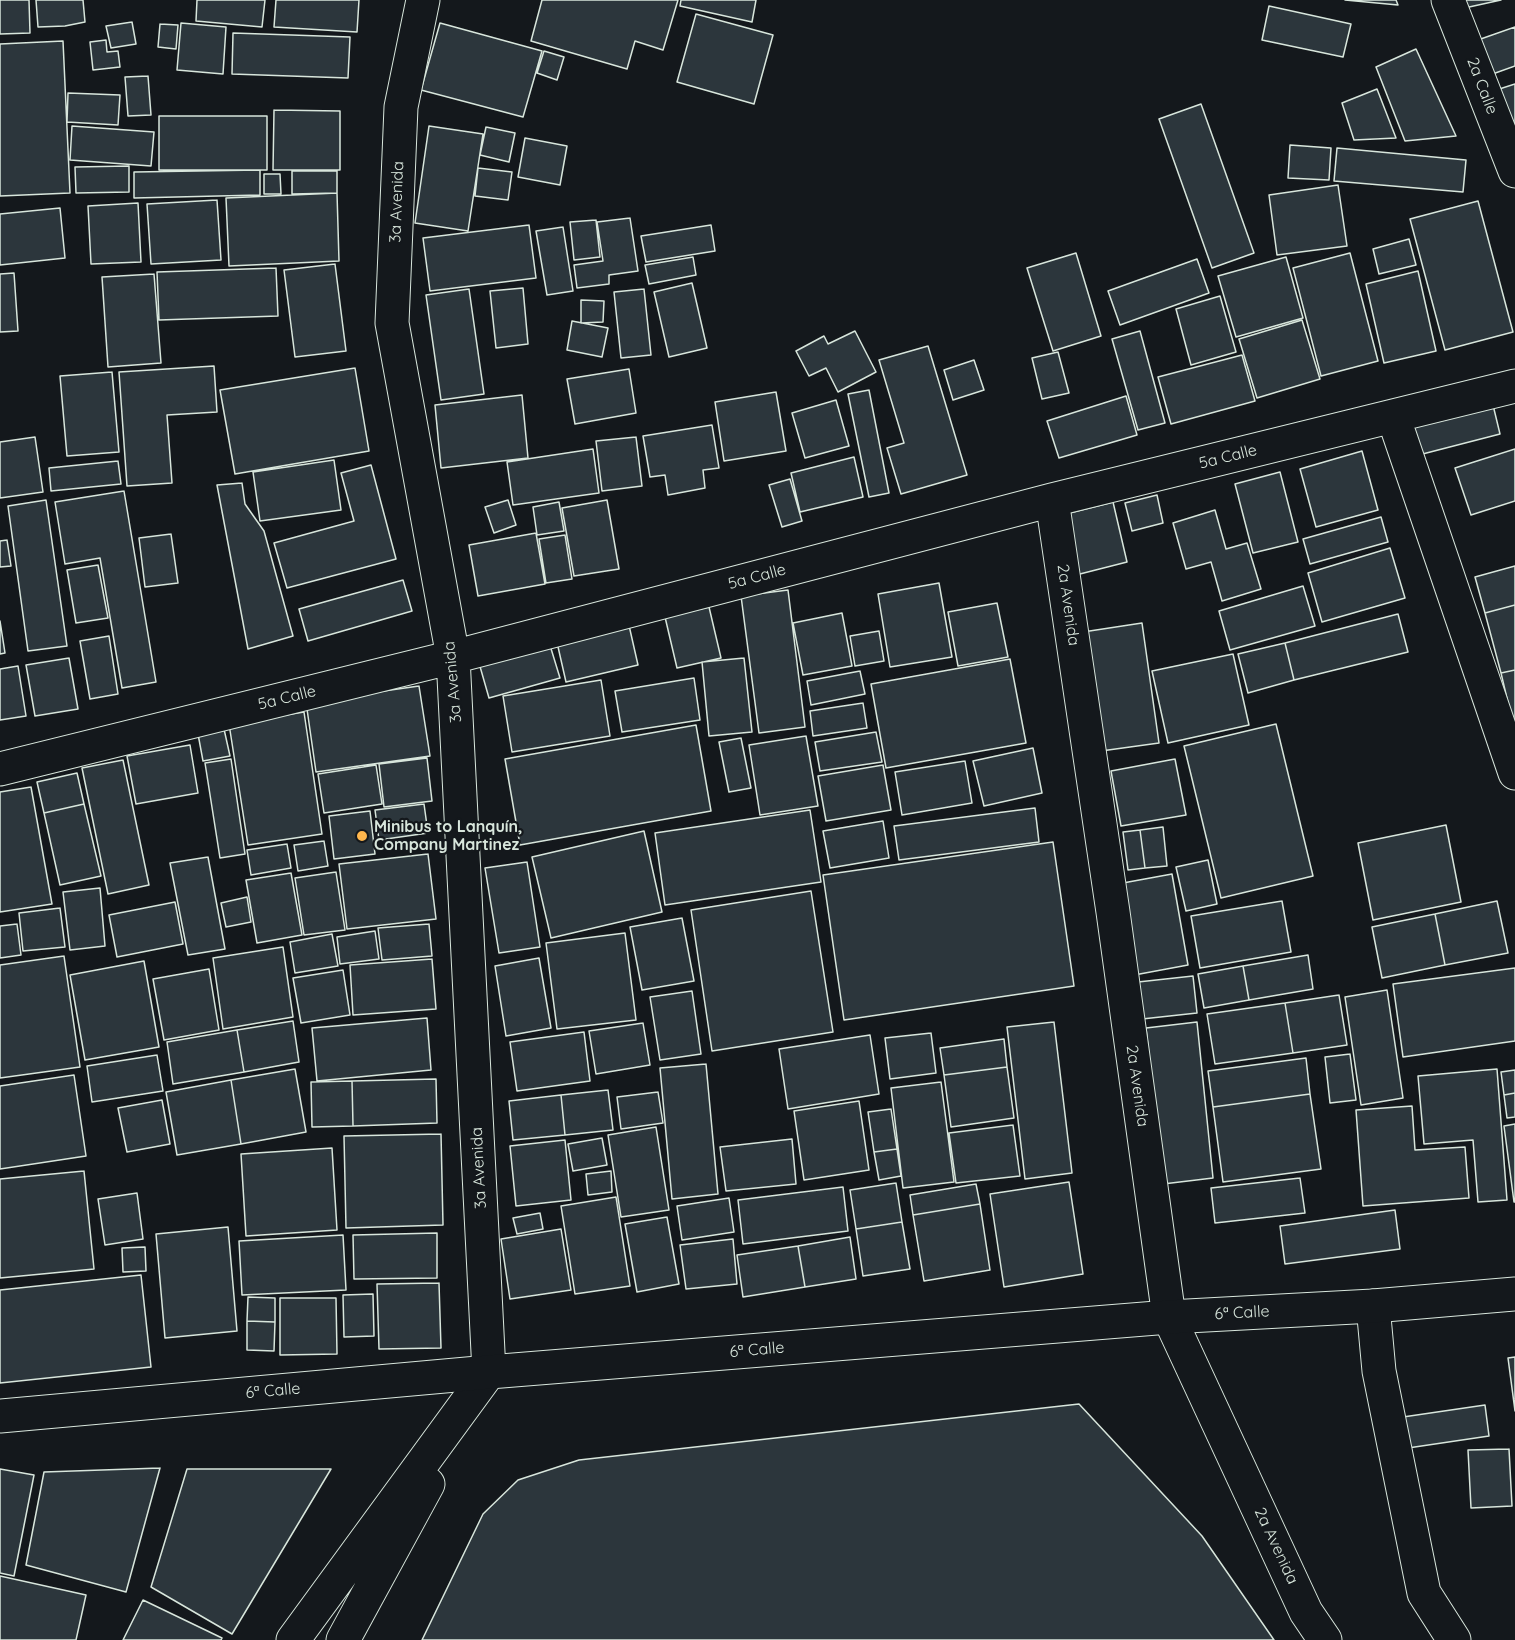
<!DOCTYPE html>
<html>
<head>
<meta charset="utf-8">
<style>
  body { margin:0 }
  canvas { display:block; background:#14181c }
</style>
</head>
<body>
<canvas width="1515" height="1640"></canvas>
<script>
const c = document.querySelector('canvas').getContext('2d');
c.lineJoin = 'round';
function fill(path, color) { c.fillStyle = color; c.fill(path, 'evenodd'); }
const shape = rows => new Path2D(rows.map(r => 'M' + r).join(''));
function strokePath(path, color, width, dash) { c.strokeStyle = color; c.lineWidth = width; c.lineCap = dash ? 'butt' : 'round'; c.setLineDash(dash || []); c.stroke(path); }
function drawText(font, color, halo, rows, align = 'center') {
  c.font = font + ' Quicksand,sans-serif'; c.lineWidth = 4.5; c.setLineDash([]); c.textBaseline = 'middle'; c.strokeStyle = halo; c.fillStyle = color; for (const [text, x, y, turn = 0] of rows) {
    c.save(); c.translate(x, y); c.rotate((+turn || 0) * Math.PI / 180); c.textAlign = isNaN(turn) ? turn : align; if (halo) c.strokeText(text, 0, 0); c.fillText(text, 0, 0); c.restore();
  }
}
const building = shape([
  [0,0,29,0,30,33,0,34,0,0],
  [36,0,83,0,85,22,65,26,38,27,36,0],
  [197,0,265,0,262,27,196,21,197,0],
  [276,0,359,0,357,32,274,27,276,0],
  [542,0,678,0,663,50,635,41,627,69,531,41,542,0],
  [681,0,756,0,752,22,680,6,681,0],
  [1345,0,1396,0,1398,5,1345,0],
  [1458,0,1501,0,1460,9,1458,0],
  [1269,6,1351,24,1343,57,1262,40,1269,6],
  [696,14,773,35,754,104,677,82,696,14],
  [132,22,136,44,111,48,106,26,132,22],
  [181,23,226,27,223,74,177,70,181,23],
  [440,23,542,51,523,117,421,90,440,23],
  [160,24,178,25,176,49,158,47,160,24],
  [1515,27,1515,66,1487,76,1475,41,1515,27],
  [233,33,350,37,348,78,232,74,233,33],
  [106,40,107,52,118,51,120,67,93,70,90,42,106,40],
  [63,41,70,193,0,196,0,44,63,41],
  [1416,49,1456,136,1405,141,1376,67,1416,49],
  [544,51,564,57,557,80,537,73,544,51],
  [148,76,151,115,128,116,125,77,148,76],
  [1515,84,1515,170,1490,92,1515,84],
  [1377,89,1396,138,1354,140,1342,103,1377,89],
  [68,93,120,95,118,125,67,122,68,93],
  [1201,104,1254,253,1212,268,1159,119,1201,104],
  [274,110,340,111,340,170,273,170,274,110],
  [159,116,267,116,267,170,159,170,159,116],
  [72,126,154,132,151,166,70,160,72,126],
  [429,126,483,134,468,231,415,223,429,126],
  [486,127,515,133,509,162,480,155,486,127],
  [525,138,567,146,560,185,518,177,525,138],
  [1290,145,1331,148,1329,180,1288,178,1290,145],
  [1337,148,1466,160,1463,192,1334,181,1337,148],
  [129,166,129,192,76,193,75,167,129,166],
  [478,168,512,172,508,200,475,196,478,168],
  [260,170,260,195,134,198,134,172,260,170],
  [292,171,337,171,337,193,292,194,292,171],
  [264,174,280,174,281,194,264,194,264,174],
  [1338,185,1347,246,1277,255,1269,195,1338,185],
  [337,193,339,261,229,266,226,198,337,193],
  [217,200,221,260,151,264,147,204,217,200],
  [1478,201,1513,332,1445,350,1410,219,1478,201],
  [138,203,141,262,91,264,88,206,138,203],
  [60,208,65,258,0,265,0,214,60,208],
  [630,218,638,271,609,275,609,284,577,288,574,265,603,261,597,222,630,218],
  [596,220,600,257,574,260,570,222,596,220],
  [529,225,536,278,430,291,423,238,529,225],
  [711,225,715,251,646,262,641,236,711,225],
  [563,227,573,291,547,295,536,231,563,227],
  [1409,239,1416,265,1379,274,1373,249,1409,239],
  [1076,253,1101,336,1053,351,1027,268,1076,253],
  [1350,253,1378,361,1321,376,1293,268,1350,253],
  [693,257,696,275,649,284,645,265,693,257],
  [1286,257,1303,318,1236,337,1218,276,1286,257],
  [1197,259,1209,293,1120,325,1108,291,1197,259],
  [335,264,346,351,295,357,284,270,335,264],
  [276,268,278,316,159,320,157,272,276,268],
  [1418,271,1436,351,1384,363,1366,284,1418,271],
  [14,273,18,331,0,332,0,274,14,273],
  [154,274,161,363,108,367,102,277,154,274],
  [692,283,707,348,669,357,654,292,692,283],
  [523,288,528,344,496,348,490,291,523,288],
  [469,289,484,394,441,400,426,295,469,289],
  [644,289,651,355,621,358,614,292,644,289],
  [1220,296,1236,352,1191,365,1176,309,1220,296],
  [581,300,604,301,603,322,581,323,581,300],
  [1302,320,1320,379,1257,398,1239,339,1302,320],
  [572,321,608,328,602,357,567,350,572,321],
  [855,331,876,372,838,392,826,368,809,376,796,351,824,336,828,344,855,331],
  [1140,331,1165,423,1138,430,1112,339,1140,331],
  [928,346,967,475,901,494,887,448,904,443,879,360,928,346],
  [1058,352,1069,393,1042,399,1032,358,1058,352],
  [1242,355,1255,401,1171,424,1158,377,1242,355],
  [974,360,984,390,953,400,944,370,974,360],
  [214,366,217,412,167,415,172,483,127,486,119,372,214,366],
  [355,368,369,451,235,474,220,390,355,368],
  [629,369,636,413,575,424,567,379,629,369],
  [112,372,119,452,67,456,60,376,112,372],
  [869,390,889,493,869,497,848,394,869,390],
  [776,392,786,451,724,461,715,402,776,392],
  [522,395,528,458,441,468,435,405,522,395],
  [1126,396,1137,435,1059,458,1047,421,1126,396],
  [836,400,849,446,805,458,792,413,836,400],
  [1493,405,1500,434,1411,457,1404,428,1493,405],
  [712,425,719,468,703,470,705,488,668,495,665,475,650,477,643,436,712,425],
  [35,437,43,492,0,498,0,442,35,437],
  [636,437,642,486,602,491,596,441,636,437],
  [593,449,599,493,513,505,507,462,593,449],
  [1515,449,1515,501,1471,515,1455,468,1515,449],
  [1362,451,1378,510,1316,527,1300,469,1362,451],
  [854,457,863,497,800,512,791,473,854,457],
  [334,460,341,510,260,521,253,472,334,460],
  [118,461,121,484,51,491,49,468,118,461],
  [371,465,396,559,287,588,274,543,354,521,341,473,371,465],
  [1280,472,1298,542,1253,553,1235,484,1280,472],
  [790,479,802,521,782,527,769,485,790,479],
  [242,483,245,504,264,531,293,636,248,649,217,485,242,483],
  [124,491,156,682,122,688,100,558,65,564,55,502,124,491],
  [1157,495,1163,523,1132,531,1125,503,1157,495],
  [46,500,67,646,28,651,8,506,46,500],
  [508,500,516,525,494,533,485,507,508,500],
  [607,500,619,569,574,576,562,508,607,500],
  [559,502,564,531,537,535,533,507,559,502],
  [1113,502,1127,562,1076,575,1062,515,1113,502],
  [1215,510,1226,549,1247,543,1261,589,1222,601,1211,562,1186,569,1173,523,1215,510],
  [1381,517,1388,542,1310,564,1303,539,1381,517],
  [536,533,545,584,478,596,469,545,536,533],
  [171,534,178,583,145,587,139,538,171,534],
  [565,535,572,579,546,583,539,539,565,535],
  [7,540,11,566,0,567,0,541,7,540],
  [1390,548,1405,598,1322,622,1308,573,1390,548],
  [98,565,108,618,76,623,67,570,98,565],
  [1515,566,1515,605,1485,613,1475,577,1515,566],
  [403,580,412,611,308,641,299,609,403,580],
  [939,583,952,657,890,667,878,594,939,583],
  [1303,586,1315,626,1230,650,1219,611,1303,586],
  [788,590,805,727,759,733,741,596,788,590],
  [997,603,1008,657,958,666,948,612,997,603],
  [1515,605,1515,670,1501,673,1485,613,1515,605],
  [709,607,721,658,677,668,665,617,709,607],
  [842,613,852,666,803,675,793,623,842,613],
  [1398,614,1408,652,1294,680,1285,643,1398,614],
  [0,621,5,653,0,654,0,621],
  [628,621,638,665,566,682,556,638,628,621],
  [1142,623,1159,743,1101,751,1083,632,1142,623],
  [879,631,884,661,855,666,850,636,879,631],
  [109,636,118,694,90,699,80,641,109,636],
  [549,642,560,678,489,698,479,663,549,642],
  [1285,643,1294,680,1248,693,1238,654,1285,643],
  [1233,654,1249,725,1168,743,1152,671,1233,654],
  [69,658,78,709,35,716,26,665,69,658],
  [744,658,752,732,709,736,702,662,744,658],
  [1010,659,1026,743,886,768,871,684,1010,659],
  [18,666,26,716,0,720,0,669,18,666],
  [1515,670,1515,723,1513,724,1501,673,1515,670],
  [860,671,865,694,811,705,807,681,860,671],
  [694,678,700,720,622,732,615,691,694,678],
  [601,680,610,736,512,752,503,696,601,680],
  [419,686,430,756,316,772,306,702,419,686],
  [863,703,867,728,813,736,810,711,863,703],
  [304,712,322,834,248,845,229,724,304,712],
  [1276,724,1313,876,1221,898,1184,746,1276,724],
  [696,725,711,811,520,845,505,759,696,725],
  [224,729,230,756,203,761,198,734,224,729],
  [876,732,882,762,820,771,815,742,876,732],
  [806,736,818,806,760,815,749,745,806,736],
  [741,738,751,788,729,792,719,742,741,738],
  [190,745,198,793,136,804,127,756,190,745],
  [1033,748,1042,793,984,806,973,761,1033,748],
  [427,758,432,801,384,807,379,764,427,758],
  [231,759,245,854,220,858,205,763,231,759],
  [1175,759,1186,815,1121,826,1111,771,1175,759],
  [123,760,149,885,108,894,82,768,123,760],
  [965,761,972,803,902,815,895,772,965,761],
  [376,765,382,804,324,813,318,774,376,765],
  [883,765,891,810,826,821,818,776,883,765],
  [77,773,84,804,44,813,37,782,77,773],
  [31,787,52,904,0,912,0,792,31,787],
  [84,804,101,876,60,885,44,813,84,804],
  [424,804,428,833,379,840,375,810,424,804],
  [1035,808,1039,842,899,860,894,826,1035,808],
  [810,810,821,882,665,905,655,833,810,810],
  [370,811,375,854,334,859,329,816,370,811],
  [883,821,889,858,830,868,823,831,883,821],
  [1446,825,1461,902,1373,920,1358,843,1446,825],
  [1163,827,1167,866,1145,868,1140,830,1163,827],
  [1140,830,1145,868,1128,870,1123,832,1140,830],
  [644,831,662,912,551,938,532,857,644,831],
  [324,841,328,866,298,871,294,845,324,841],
  [1053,842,1074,986,844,1020,823,875,1053,842],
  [287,844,291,868,251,875,247,850,287,844],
  [428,854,436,919,347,929,339,864,428,854],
  [208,857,225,949,188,955,170,863,208,857],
  [1208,860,1217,904,1186,911,1176,867,1208,860],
  [527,862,540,947,499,953,485,868,527,862],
  [336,872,345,930,304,935,295,878,336,872],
  [291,873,302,935,257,943,246,880,291,873],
  [1172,874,1188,965,1129,976,1112,885,1172,874],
  [100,888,105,946,70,950,63,892,100,888],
  [811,891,833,1032,712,1051,691,910,811,891],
  [247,897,251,922,226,927,221,903,247,897],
  [1282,901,1291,952,1200,968,1191,916,1282,901],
  [1497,901,1508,953,1445,965,1435,914,1497,901],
  [175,902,183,944,117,957,109,915,175,902],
  [60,908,65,947,23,951,19,913,60,908],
  [1435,914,1445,965,1382,978,1372,927,1435,914],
  [682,918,694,981,642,990,630,927,682,918],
  [17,924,21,955,0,958,0,926,17,924],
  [429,924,432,956,382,960,378,928,429,924],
  [375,931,379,959,340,964,337,937,375,931],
  [625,933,636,1020,557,1029,546,943,625,933],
  [332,934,338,966,295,973,290,942,332,934],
  [283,947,293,1017,223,1029,213,958,283,947],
  [1308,955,1313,989,1249,1000,1243,966,1308,955],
  [64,956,80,1067,0,1078,0,965,64,956],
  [539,958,551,1028,506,1036,495,966,539,958],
  [432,959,436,1009,353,1015,350,965,432,959],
  [144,961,159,1047,85,1060,70,975,144,961],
  [1243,966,1249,1000,1204,1008,1198,974,1243,966],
  [1515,968,1515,1041,1403,1057,1393,984,1515,968],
  [209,969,219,1030,164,1040,153,979,209,969],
  [343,970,350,1015,301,1023,293,978,343,970],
  [1193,976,1197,1013,1142,1019,1138,982,1193,976],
  [1387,990,1403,1098,1361,1105,1345,997,1387,990],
  [692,991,701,1054,660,1060,650,997,692,991],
  [1339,995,1347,1045,1293,1053,1285,1003,1339,995],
  [1285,1003,1293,1053,1215,1064,1207,1014,1285,1003],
  [427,1018,431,1070,317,1081,312,1028,427,1018],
  [293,1021,299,1062,244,1072,237,1030,293,1021],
  [1054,1022,1072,1173,1025,1179,1007,1027,1054,1022],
  [1197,1022,1213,1178,1163,1184,1146,1028,1197,1022],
  [643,1023,650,1065,596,1074,589,1031,643,1023],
  [237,1030,244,1072,173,1084,167,1042,237,1030],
  [584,1032,590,1081,517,1091,510,1042,584,1032],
  [931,1033,936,1073,890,1079,885,1038,931,1033],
  [870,1035,879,1094,788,1109,779,1049,870,1035],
  [1004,1039,1007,1067,944,1075,940,1048,1004,1039],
  [1350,1054,1356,1100,1330,1103,1325,1057,1350,1054],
  [157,1055,163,1091,92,1102,87,1066,157,1055],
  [1306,1058,1310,1094,1213,1107,1208,1071,1306,1058],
  [706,1064,718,1194,672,1199,660,1068,706,1064],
  [1007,1067,1014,1118,951,1127,944,1075,1007,1067],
  [295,1069,306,1132,241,1144,231,1080,295,1069],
  [1497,1069,1507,1200,1478,1202,1473,1140,1424,1144,1418,1076,1497,1069],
  [1515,1070,1515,1093,1504,1095,1501,1072,1515,1070],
  [74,1075,86,1156,0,1169,0,1086,74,1075],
  [436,1079,437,1123,353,1126,352,1081,436,1079],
  [231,1080,241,1144,177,1155,166,1092,231,1080],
  [352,1081,353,1126,312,1127,311,1082,352,1081],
  [941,1082,954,1182,903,1188,891,1088,941,1082],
  [608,1090,613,1130,565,1135,561,1095,608,1090],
  [658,1092,663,1123,621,1129,617,1097,658,1092],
  [1515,1093,1515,1117,1507,1118,1504,1095,1515,1093],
  [1310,1094,1321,1169,1223,1182,1213,1107,1310,1094],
  [561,1095,565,1135,513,1140,509,1101,561,1095],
  [162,1100,170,1144,127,1152,118,1108,162,1100],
  [859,1101,869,1170,804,1180,794,1111,859,1101],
  [1412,1106,1415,1150,1465,1147,1469,1198,1363,1206,1356,1110,1412,1106],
  [891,1109,897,1149,874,1152,868,1112,891,1109],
  [1515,1124,1515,1202,1514,1202,1504,1126,1515,1124],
  [1013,1125,1020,1176,956,1183,949,1133,1013,1125],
  [656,1127,669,1210,621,1217,608,1135,656,1127],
  [441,1134,443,1225,346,1228,344,1136,441,1134],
  [602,1138,607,1165,573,1171,568,1144,602,1138],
  [792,1139,796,1184,726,1191,720,1147,792,1139],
  [565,1140,571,1200,516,1206,510,1146,565,1140],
  [332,1148,337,1230,246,1236,241,1154,332,1148],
  [897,1149,901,1176,879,1180,874,1152,897,1149],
  [84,1171,94,1269,0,1278,0,1179,84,1171],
  [611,1171,612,1192,588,1195,586,1174,611,1171],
  [1300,1178,1305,1213,1215,1223,1211,1188,1300,1178],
  [1069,1182,1083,1274,1004,1287,990,1194,1069,1182],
  [896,1183,902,1222,856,1229,850,1190,896,1183],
  [976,1184,980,1204,913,1215,910,1195,976,1184],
  [843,1187,848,1231,743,1244,738,1200,843,1187],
  [137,1193,143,1239,105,1245,98,1199,137,1193],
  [616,1197,630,1286,575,1294,561,1206,616,1197],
  [729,1198,734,1232,682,1240,677,1206,729,1198],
  [980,1204,990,1270,924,1281,913,1215,980,1204],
  [1395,1210,1400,1249,1285,1264,1280,1226,1395,1210],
  [540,1213,543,1229,517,1234,513,1218,540,1213],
  [667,1217,679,1284,637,1292,625,1224,667,1217],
  [902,1222,910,1269,863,1276,856,1229,902,1222],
  [228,1227,237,1331,165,1338,156,1234,228,1227],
  [561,1229,571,1290,510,1299,501,1239,561,1229],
  [437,1233,437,1278,354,1279,353,1235,437,1233],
  [343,1235,346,1290,242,1295,239,1241,343,1235],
  [850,1237,856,1279,805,1287,798,1246,850,1237],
  [733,1239,737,1284,686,1289,680,1245,733,1239],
  [798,1246,805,1287,743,1297,737,1255,798,1246],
  [145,1247,146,1271,123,1272,122,1248,145,1247],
  [141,1275,151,1367,0,1383,0,1290,141,1275],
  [439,1283,441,1348,379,1349,377,1284,439,1283],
  [373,1294,374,1336,344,1337,343,1295,373,1294],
  [248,1297,275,1298,275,1322,247,1321,248,1297],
  [280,1298,336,1298,337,1354,280,1355,280,1298],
  [247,1321,275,1322,274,1351,247,1350,247,1321],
  [1515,1357,1515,1411,1508,1358,1515,1357],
  [1079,1404,1202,1536,1274,1640,422,1640,483,1514,518,1480,579,1460,1079,1404],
  [1485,1405,1489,1436,1408,1448,1403,1417,1485,1405],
  [1509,1449,1512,1506,1471,1508,1468,1450,1509,1449],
  [160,1468,126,1592,26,1565,44,1472,160,1468],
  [0,1469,34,1475,14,1576,0,1573,0,1469],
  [187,1469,331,1469,232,1634,151,1587,187,1469],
  [0,1576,86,1595,76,1640,0,1640,0,1576],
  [143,1600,222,1638,221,1640,123,1640,143,1600]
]);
fill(building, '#2c363c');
strokePath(building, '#d8e6dc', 1.5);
const minor = shape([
  [423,0,401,107,392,323,453,657,489,1372],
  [1448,0,1515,171],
  [1393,416,1515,773],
  [1052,500,1113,912,1169,1317,1306,1612,1325,1640],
  [0,769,453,657,1052,500,1515,386],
  [1373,1306,1379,1371,1424,1593,1454,1640],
  [293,1640,489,1372],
  [343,1640,428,1484]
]);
const major = shape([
  [0,1416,489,1372,1169,1317,1373,1306,1515,1294]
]);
strokePath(minor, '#d8e6dc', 35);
strokePath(major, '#d8e6dc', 35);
strokePath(minor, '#14181c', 33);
strokePath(major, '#14181c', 33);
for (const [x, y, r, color] of [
  [362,836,6,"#ffb74d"]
]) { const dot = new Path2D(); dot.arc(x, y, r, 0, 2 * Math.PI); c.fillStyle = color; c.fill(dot); strokePath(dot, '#14181c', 2); }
drawText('16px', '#d8e6dc', '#14181c', [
  ["2a Calle",1482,86,69],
  ["3a Avenida",397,202,-88],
  ["5a Calle",1228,457,-14],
  ["5a Calle",757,577,-15],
  ["2a Avenida",1068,605,82],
  ["3a Avenida",453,682,-95],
  ["5a Calle",287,698,-14],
  ["2a Avenida",1137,1086,82],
  ["3a Avenida",479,1168,-93],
  ["6ª Calle",1242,1313,-3],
  ["6ª Calle",757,1350,-5],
  ["6ª Calle",273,1391,-5],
  ["2a Avenida",1276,1546,65]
]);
drawText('bold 16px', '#d8e6dc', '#14181c', [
  ["Minibus to Lanquín,",374,827],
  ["Company Martinez",374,845]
], 'left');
</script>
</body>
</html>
